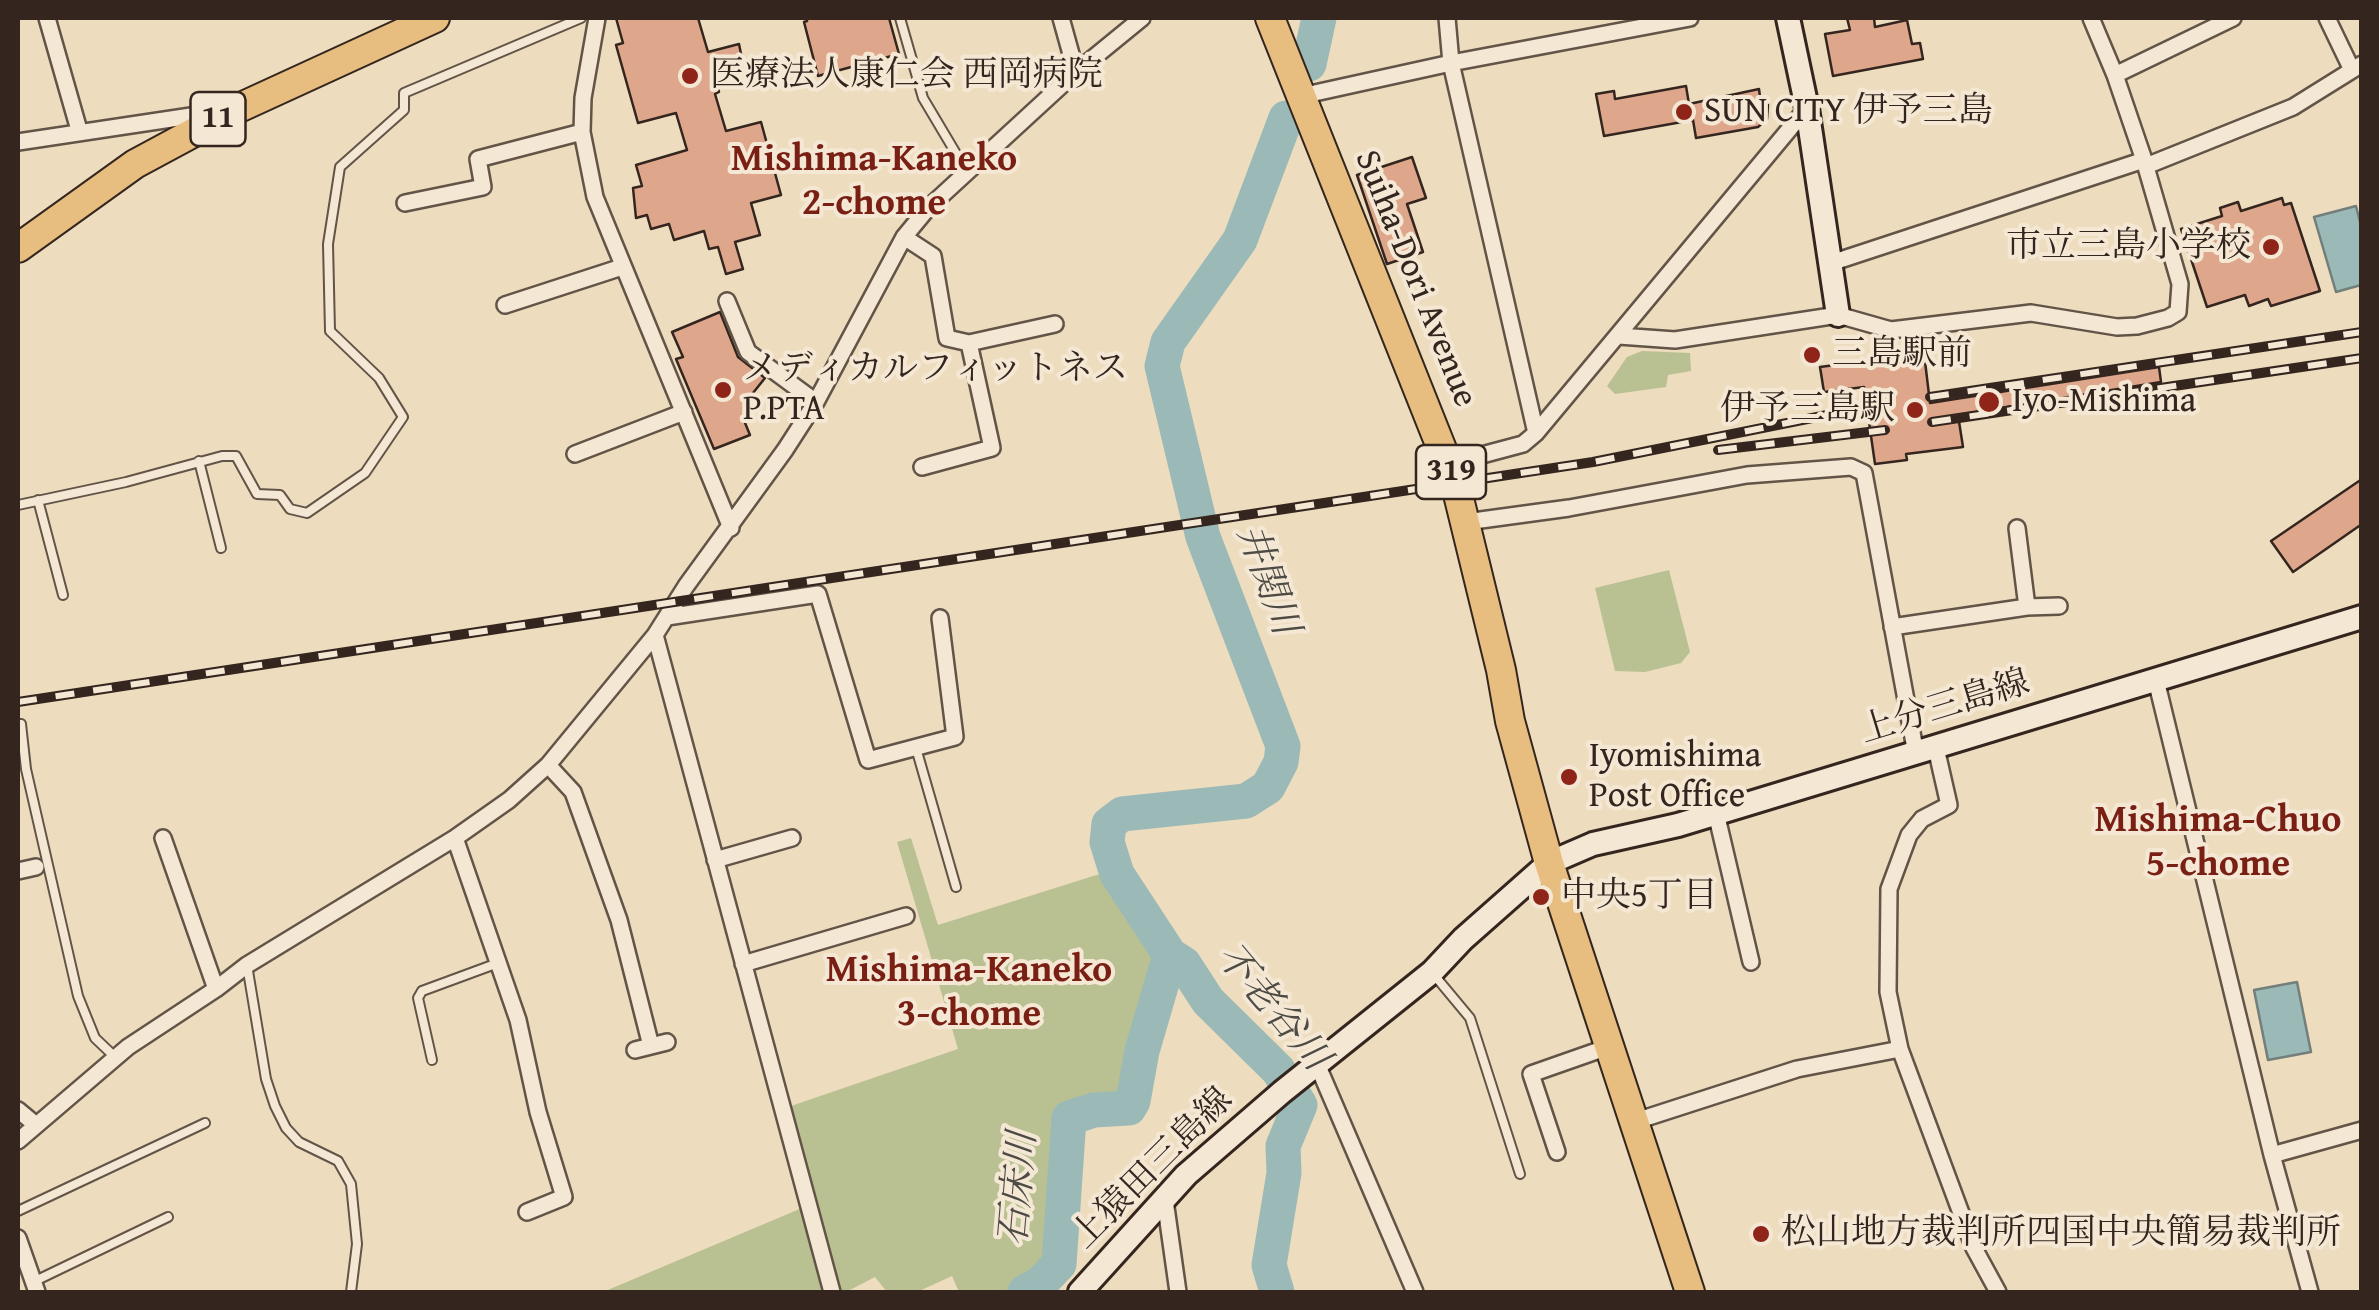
<!DOCTYPE html>
<html>
<head>
<meta charset="utf-8">
<style>
  body { margin:0 }
  #map { position:relative; width:2379px; height:1310px; overflow:hidden; background:#eedcbe; font-family:"Gentium Book Plus",serif }
  canvas { display:block }
  .frame { position:absolute; inset:0; border:20px solid #34261f; pointer-events:none }
</style>
</head>
<body>
<div id="map">
<canvas width="2379" height="1310"></canvas>
<div class="frame"></div>
</div>
<script>
const c = document.querySelector('canvas').getContext('2d');
c.lineJoin = 'round';
function fill(path, color) { c.fillStyle = color; c.fill(path, 'evenodd'); }
const shape = rows => new Path2D(rows.map(r => 'M' + r).join(''));
function strokePath(path, color, width, dash) { c.strokeStyle = color; c.lineWidth = width; c.lineCap = dash ? 'butt' : 'round'; c.setLineDash(dash || []); c.stroke(path); }
function drawText(font, color, halo, rows, align = 'center') {
  c.font = font + ' "Gentium Book Plus","Noto Serif JP",serif'; c.lineWidth = 8; c.setLineDash([]); c.textBaseline = 'middle'; c.strokeStyle = halo; c.fillStyle = color; for (const [text, x, y, turn = 0] of rows) {
    c.save(); c.translate(x, y); c.rotate((+turn || 0) * Math.PI / 180); c.textAlign = isNaN(turn) ? turn : align; if (halo) c.strokeText(text, 0, 0); c.fillText(text, 0, 0); c.restore();
  }
}
fill(shape([
  [1642,351,1690,353,1691,371,1668,375,1666,387,1615,394,1607,386,1627,357],
  [1669,570,1690,652,1681,663,1645,672,1615,671,1595,588],
  [911,838,938,925,1106,872,1161,959,1143,1022,1132,1092,1126,1100,1068,1112,1056,1124,1051,1260,1040,1276,1012,1292,959,1292,952,1276,917,1292,887,1292,875,1277,846,1292,603,1292,802,1208,788,1107,958,1049,897,842]
]), '#b9c091');
const water = shape([
  [2356,206,2361,226,2361,285,2336,292,2314,217,2356,206],
  [2297,982,2311,1052,2268,1060,2254,990,2297,982]
]);
fill(water, '#9bbab7');
strokePath(water, '#727f7a', 2.5);
strokePath(shape([
  [1309,64,1319,18],
  [1025,1292,1040,1284,1059,1264,1069,1118,1094,1110,1129,1108,1133,1101,1142,1051,1170,955],
  [1277,1292,1269,1265,1284,1173,1283,1146,1300,1105,1278,1070,1208,1001,1184,964,1170,955,1117,874,1107,842,1109,824,1122,814,1246,801,1268,787,1281,762,1283,746,1203,537,1162,366,1168,342,1240,240,1286,118]
]), '#9bbab7', 35);
const building = shape([
  [616,18,698,18,708,52,739,44,742,59,712,66,719,92,715,94,726,131,761,122,781,195,751,203,760,235,735,242,743,269,726,274,718,247,709,249,704,231,674,240,669,224,651,229,647,215,636,218,633,188,642,186,636,165,687,150,676,113,638,123,616,45,623,43,616,18],
  [807,18,889,18,899,54,818,76,804,22,807,21,807,18],
  [1847,18,1874,18,1875,27,1907,20,1912,44,1920,43,1923,59,1833,76,1825,34,1850,30,1847,18],
  [1686,86,1689,104,1759,89,1760,97,1768,105,1767,119,1758,127,1696,138,1693,120,1604,136,1596,94,1614,91,1615,99,1686,86],
  [1412,157,1426,198,1407,204,1423,252,1387,264,1357,175,1412,157],
  [2282,198,2284,205,2291,203,2320,291,2271,306,2268,299,2249,306,2245,295,2207,307,2181,229,2222,216,2220,208,2238,202,2241,211,2282,198],
  [720,312,738,357,765,378,745,403,749,412,743,418,750,435,714,449,676,359,683,357,672,332,720,312],
  [1924,353,1930,403,2159,367,2161,382,1958,415,1963,447,1906,454,1907,460,1875,464,1864,387,1824,392,1820,367,1924,353],
  [2362,479,2362,524,2293,572,2271,541,2362,479]
]);
fill(building, '#dea78b');
strokePath(building, '#34261f', 2.5);
const lane = shape([
  [900,18,923,98,967,172],
  [199,461,221,548],
  [38,500,63,595],
  [18,505,126,482,222,456,236,456,257,494,280,495,290,509,307,513,365,473,403,417,379,378,330,331,328,244,340,167,404,110,404,93,581,18],
  [21,724,26,769,78,996,95,1038,116,1058],
  [916,748,956,887],
  [247,965,266,1079,275,1106,286,1128,299,1142,338,1161,351,1184,357,1244,351,1292],
  [1435,976,1470,1018,1520,1174],
  [432,1060,418,998,422,991,498,963],
  [18,1211,205,1123],
  [33,1282,168,1217]
]);
const street = shape([
  [47,18,79,130],
  [597,18,583,98,582,132,595,197,731,528],
  [1061,18,1076,72],
  [1447,18,1451,63,1536,433],
  [2327,18,2352,70],
  [2115,75,2233,18],
  [1301,96,1451,63,1690,18],
  [18,142,211,113],
  [2146,166,2293,107,2362,64],
  [405,203,483,187,478,159,582,132],
  [904,237,933,256,947,338,969,343,992,448,922,467],
  [1831,263,2144,160],
  [727,301,748,352,816,402],
  [505,305,622,267],
  [1619,336,1675,340,1838,315,1891,330,2031,313,2117,327,2137,326,2168,318,2178,312,2180,284,2144,160,2115,75,2091,18],
  [969,343,1055,324],
  [575,454,684,412],
  [1448,464,1523,444,1536,433,1807,108],
  [1466,522,1569,508,1747,475,1851,467,1864,473,1916,754],
  [2017,528,2027,607],
  [667,617,818,594,868,760,955,737,940,618],
  [1892,627,2027,607,2059,606],
  [655,635,832,1292],
  [2156,680,2272,1155,2310,1292],
  [1936,748,1949,805,1922,819,1909,835,1889,889,1888,992,1900,1049,1974,1248,1998,1292],
  [548,765,573,792,619,920,651,1046],
  [1716,813,1751,962],
  [163,838,216,989],
  [455,838,518,1020,538,1112,564,1197,527,1212],
  [715,860,792,838],
  [18,871,36,867],
  [743,964,906,916],
  [635,1050,667,1042],
  [1317,1064,1415,1292],
  [18,1110,36,1125],
  [1633,1122,1797,1069,1900,1049],
  [18,1141,128,1047,216,989,247,965,455,838,509,800,548,765,655,635,686,586,785,450,816,402,904,237,928,208,1076,72,1142,18],
  [1557,1152,1531,1074,1608,1047],
  [2272,1155,2362,1130],
  [1165,1200,1178,1292],
  [18,1238,37,1292]
]);
const secondary = shape([
  [1788,18,1807,108,1838,315],
  [1080,1292,1186,1175,1282,1092,1432,972,1463,939,1549,863,1593,844,1678,825,2362,617]
]);
const highway = shape([
  [1270,18,1455,482,1501,670,1510,721,1549,863,1690,1292],
  [18,248,135,164,241,107,435,18]
]);
strokePath(lane, '#625447', 12);
strokePath(street, '#625447', 20);
strokePath(secondary, '#34261f', 28);
strokePath(highway, '#34261f', 32);
strokePath(lane, '#f4e8d5', 8);
strokePath(street, '#f4e8d5', 15);
strokePath(secondary, '#f4e8d5', 22);
strokePath(highway, '#e7be7f', 28);
const rail = shape([
  [1930,397,2362,332],
  [1932,422,2362,358],
  [1718,450,1885,430],
  [18,702,1593,462,1867,407]
]);
strokePath(rail, '#34261f', 10);
strokePath(rail, '#f4e8d5', 6, [19]);
for (const [x, y, r, color] of [
  [690,76,10,"#8f2418"],
  [1684,112,10,"#8f2418"],
  [2271,247,10,"#8f2418"],
  [1812,355,10,"#8f2418"],
  [723,390,10,"#8f2418"],
  [1989,402,12,"#8f2418"],
  [1915,410,10,"#8f2418"],
  [1569,777,10,"#8f2418"],
  [1541,897,10,"#8f2418"],
  [1761,1234,10,"#8f2418"]
]) { const dot = new Path2D(); dot.arc(x, y, r, 0, 2 * Math.PI); c.fillStyle = color; c.fill(dot); strokePath(dot, '#f4e8d5', 4); }
for (const [x, y, w] of [
  [218,119,55],
  [1451,472,70]
]) { const box = new Path2D(); box.roundRect(x - w / 2, y - 27, w, 54, 8); c.fillStyle = '#f4e8d5'; c.fill(box); strokePath(box, '#34261f', 2.5); }
drawText('bold 32px', '#34261f', null, [
  ["11",218,119],
  ["319",1451,472]
]);
drawText('35px', '#34261f', '#f4e8d5', [
  ["医療法人康仁会 西岡病院",710,76],
  ["SUN CITY 伊予三島",1704,112],
  ["市立三島小学校",2251,247,"right"],
  ["三島駅前",1832,355],
  ["メディカルフィットネス",743,370],
  ["P.PTA",743,410],
  ["Iyo-Mishima",2012,402],
  ["伊予三島駅",1895,410,"right"],
  ["Iyomishima",1589,757],
  ["Post Office",1589,797],
  ["中央5丁目",1561,897],
  ["松山地方裁判所四国中央簡易裁判所",1781,1234]
], 'left');
drawText('35px', '#34261f', '#f4e8d5', [
  ["Suiha-Dori Avenue",1415,279,68],
  ["上分三島線",1945,708,-17],
  ["上猿田三島線",1153,1169,-45]
]);
drawText('bold 38px', '#7a1f14', '#f4e8d5', [
  ["Mishima-Kaneko",874,160],
  ["2-chome",874,204],
  ["Mishima-Chuo",2218,821],
  ["5-chome",2218,865],
  ["Mishima-Kaneko",969,971],
  ["3-chome",969,1015]
]);
drawText('italic 38px', '#4e4b45', '#f4e8d5', [
  ["井関川",1266,580,70],
  ["不老谷川",1271,1008,50],
  ["石床川",1020,1189,-85]
]);
</script>
</body>
</html>
